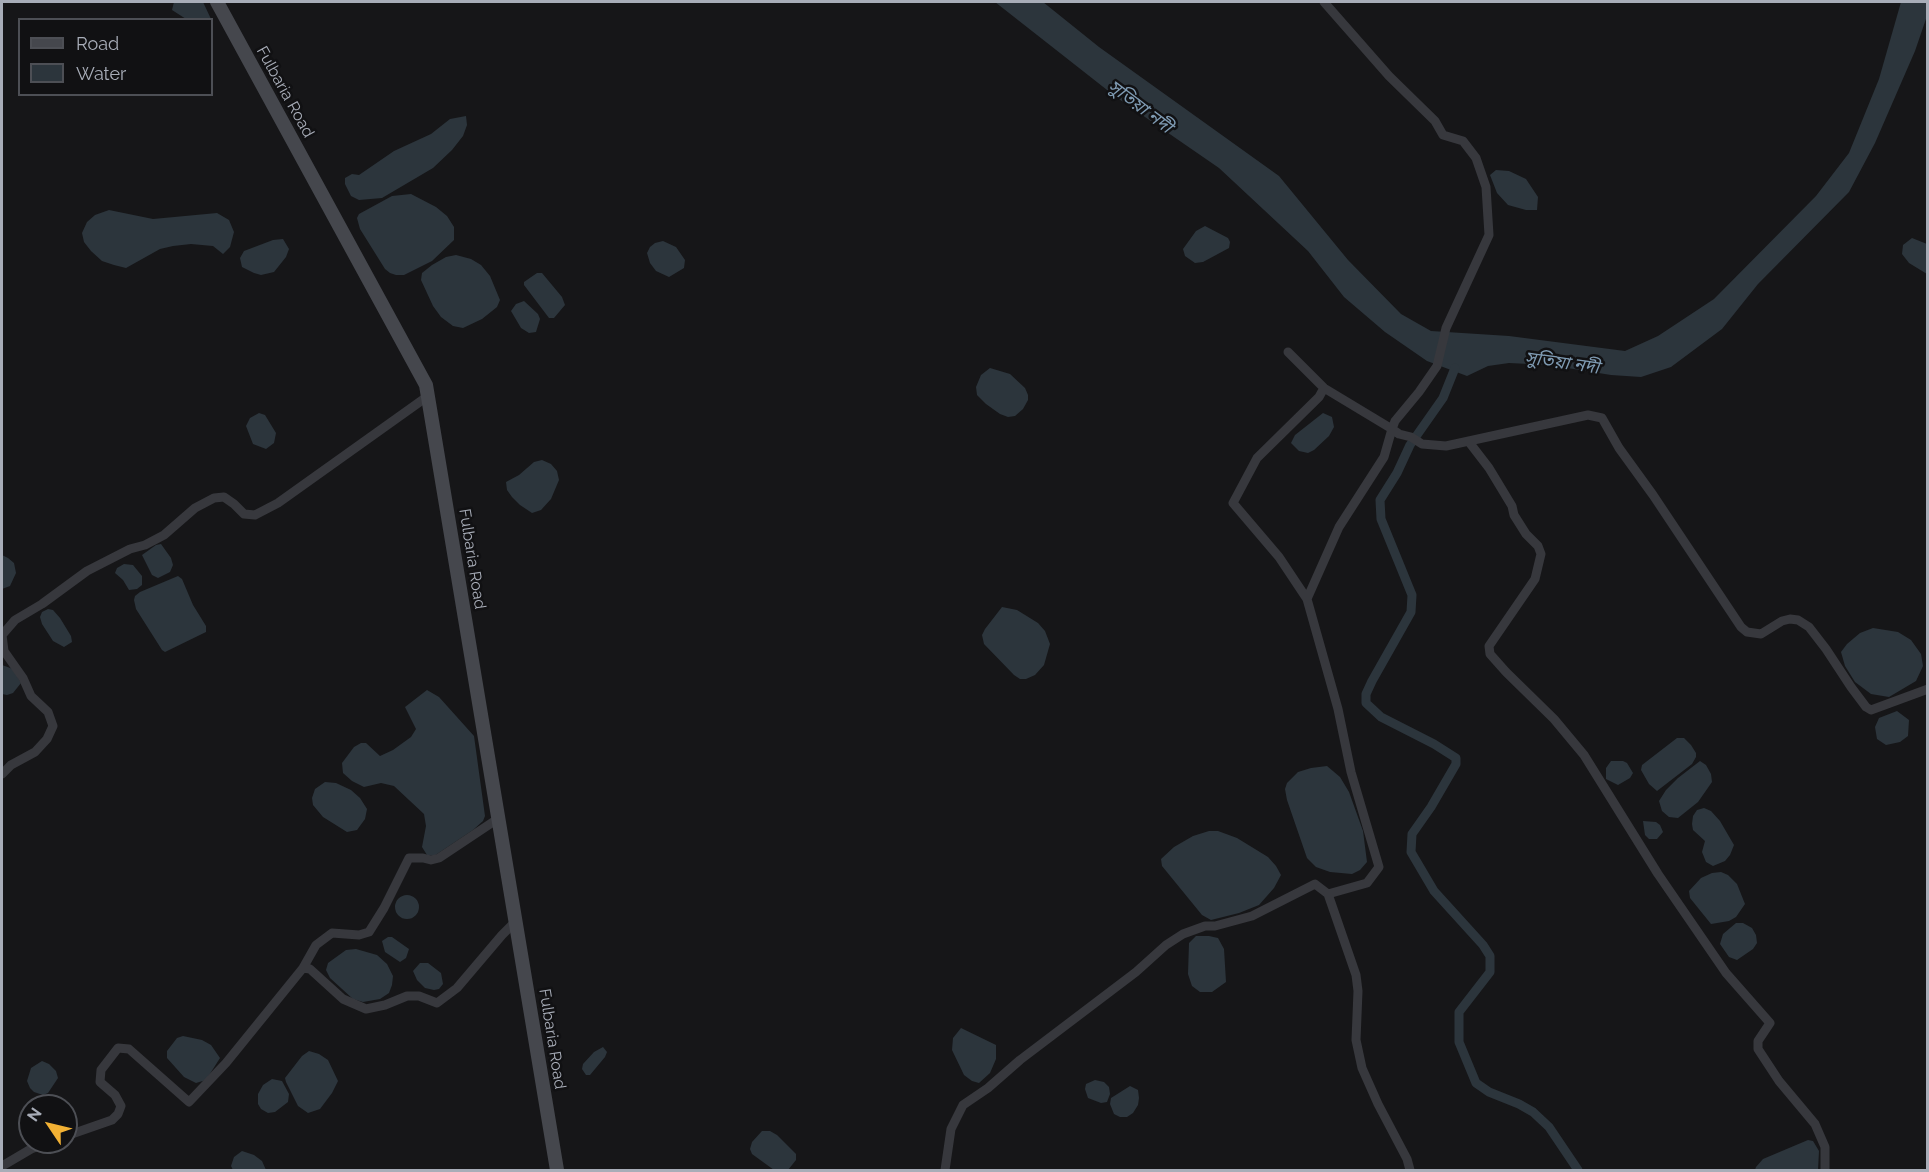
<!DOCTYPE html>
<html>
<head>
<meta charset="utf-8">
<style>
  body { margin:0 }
  #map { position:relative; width:1929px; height:1172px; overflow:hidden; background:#161618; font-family:Raleway,sans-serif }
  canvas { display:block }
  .frame { position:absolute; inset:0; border:3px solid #a8adb8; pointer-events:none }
  .legend { position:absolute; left:18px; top:18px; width:195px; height:78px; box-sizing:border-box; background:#111113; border:2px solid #4d4f55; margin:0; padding:8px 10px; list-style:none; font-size:18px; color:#a8adb8 }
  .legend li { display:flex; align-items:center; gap:12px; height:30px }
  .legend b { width:30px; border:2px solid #4d4f55 }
  .north { position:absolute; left:18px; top:1094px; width:60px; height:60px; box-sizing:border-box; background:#111113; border:2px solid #4d4f55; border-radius:50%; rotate:305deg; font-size:16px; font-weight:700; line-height:24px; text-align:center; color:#a8adb8 }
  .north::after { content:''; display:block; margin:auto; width:21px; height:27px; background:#f2b134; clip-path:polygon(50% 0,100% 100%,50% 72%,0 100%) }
</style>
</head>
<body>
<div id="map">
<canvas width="1929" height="1172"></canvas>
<div class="frame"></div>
<ul class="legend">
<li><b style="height:8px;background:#45474d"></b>Road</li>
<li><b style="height:16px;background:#2c353c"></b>Water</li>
</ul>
<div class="north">N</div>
</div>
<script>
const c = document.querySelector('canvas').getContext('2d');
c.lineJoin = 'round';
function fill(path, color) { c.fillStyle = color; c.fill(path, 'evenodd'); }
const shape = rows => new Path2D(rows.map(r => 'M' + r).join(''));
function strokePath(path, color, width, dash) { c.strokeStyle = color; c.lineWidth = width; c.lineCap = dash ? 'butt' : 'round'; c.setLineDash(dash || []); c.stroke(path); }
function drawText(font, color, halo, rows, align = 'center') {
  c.font = font + ' Raleway,"Noto Sans Bengali",sans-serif'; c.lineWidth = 5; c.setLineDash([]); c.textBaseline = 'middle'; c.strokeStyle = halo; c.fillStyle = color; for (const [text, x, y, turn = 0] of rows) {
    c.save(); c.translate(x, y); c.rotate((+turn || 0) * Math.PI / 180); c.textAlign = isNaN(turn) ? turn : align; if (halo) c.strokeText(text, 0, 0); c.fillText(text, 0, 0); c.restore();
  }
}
fill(shape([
  [174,2,203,2,211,19,186,19,172,10],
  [995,2,1043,2,1099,47,1279,176,1348,260,1401,314,1431,331,1509,336,1625,351,1658,336,1714,299,1816,196,1849,153,1879,79,1901,2,1927,2,1928,13,1915,51,1875,143,1849,192,1758,284,1722,329,1671,367,1641,377,1611,375,1549,365,1509,363,1488,366,1467,376,1427,361,1385,332,1344,297,1308,251,1219,168,1116,97],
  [466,116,467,125,463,136,452,150,433,168,382,198,359,200,351,196,345,184,345,178,352,174,359,175,394,151,431,134,450,119],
  [1496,170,1509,171,1526,179,1538,197,1537,210,1526,210,1508,205,1497,193,1490,175],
  [411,194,436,207,447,216,454,227,454,240,432,261,404,275,396,275,390,273,385,269,360,229,357,218,359,214,392,196],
  [109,210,153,219,217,213,229,220,234,232,230,247,223,254,213,246,191,244,173,246,160,249,126,268,114,265,102,261,91,251,84,242,82,233,87,222,95,215],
  [1205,226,1228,238,1230,242,1229,248,1203,262,1195,263,1185,256,1183,249,1196,231],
  [1912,238,1927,244,1927,274,1909,263,1902,254,1903,245],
  [283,239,289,249,286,257,274,272,261,275,254,273,242,267,240,258,244,251,273,240],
  [663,241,676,247,685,260,684,268,669,277,656,271,650,263,647,253,650,247,655,243],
  [456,255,471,259,481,265,490,276,500,300,497,307,482,319,463,328,453,326,441,317,433,306,421,280,422,273,432,265,446,257],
  [537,273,542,273,562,297,565,305,554,318,549,318,524,285,524,282],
  [524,301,538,314,540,319,536,332,529,333,521,328,511,311,516,304],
  [990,368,1010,374,1025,388,1028,395,1028,400,1023,409,1015,416,1008,417,1000,414,986,404,977,395,976,387,981,375],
  [259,413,265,415,276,433,274,443,266,449,253,444,246,426,250,418],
  [1323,413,1332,417,1334,427,1329,436,1314,450,1308,453,1299,451,1291,443,1295,435],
  [542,460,551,464,557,471,559,480,551,499,541,510,532,513,520,505,512,497,507,490,506,482,519,475,534,462],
  [161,544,171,558,173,565,170,572,158,578,152,575,142,555,156,545],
  [2,555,8,558,14,563,16,573,10,586,2,589],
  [124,564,133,565,142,576,142,585,137,589,129,590,123,580,115,573,117,568],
  [178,576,182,579,193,605,206,626,206,632,165,652,162,650,136,609,134,600,135,596,140,592],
  [1002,607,1017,610,1038,623,1045,631,1050,644,1044,665,1035,675,1026,679,1020,679,1014,675,984,644,982,635,985,629],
  [48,609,53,610,60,618,71,636,72,642,64,647,53,641,42,624,40,617,42,612],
  [1873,628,1898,632,1911,640,1921,654,1923,666,1916,681,1889,697,1871,694,1855,682,1845,666,1841,652,1847,644,1860,633],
  [2,665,13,669,21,683,13,693,7,695,2,694],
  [427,690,439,697,474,736,485,816,483,821,473,830,434,856,427,855,422,847,426,826,424,814,394,786,381,783,364,787,352,781,343,773,342,763,354,747,361,743,366,743,380,756,393,750,411,737,416,729,405,707],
  [1897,711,1909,720,1908,736,1900,742,1886,745,1877,739,1875,727,1879,718],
  [1677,738,1684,738,1691,745,1696,753,1696,757,1692,764,1657,791,1649,784,1641,770,1642,765],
  [1611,761,1623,761,1627,763,1633,773,1630,778,1618,785,1606,779,1606,768],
  [1700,761,1706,765,1711,774,1712,782,1698,802,1678,818,1669,817,1662,811,1659,801,1666,790,1678,778],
  [1327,766,1340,777,1349,792,1363,831,1367,862,1360,870,1352,874,1330,872,1316,867,1307,858,1287,800,1285,789,1287,783,1298,772,1311,768],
  [325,782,336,783,351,790,360,798,367,809,365,819,357,830,347,832,323,817,313,805,312,798,315,789],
  [1704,808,1711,811,1720,821,1734,845,1730,855,1725,861,1713,866,1706,862,1702,852,1705,841,1693,830,1692,824,1693,816,1697,810],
  [1643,821,1656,822,1660,825,1663,832,1657,839,1649,839,1645,835],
  [1209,831,1218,831,1237,838,1268,857,1276,866,1281,875,1274,888,1259,905,1239,913,1211,920,1202,915,1162,866,1161,859,1174,847,1193,836],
  [1721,872,1728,875,1737,884,1745,904,1736,917,1729,921,1711,924,1690,898,1689,891,1701,878,1712,873],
  '395 907a12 12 0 1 1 24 0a12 12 0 1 1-24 0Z',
  [1736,923,1743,923,1752,928,1756,935,1757,943,1753,949,1737,960,1729,957,1720,944,1723,934],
  [1196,936,1209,936,1218,938,1224,949,1226,982,1212,992,1200,992,1192,986,1188,974,1189,943],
  [388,937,392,937,409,949,406,958,400,962,385,952,382,941],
  [356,949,377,955,387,964,393,976,392,985,389,993,380,999,363,1002,353,999,330,978,326,970,328,963,346,950],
  [420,963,428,963,441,973,443,984,439,989,434,990,425,988,417,980,413,971],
  [961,1028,996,1045,996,1059,990,1073,979,1083,972,1081,964,1075,952,1050,953,1038],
  [183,1036,202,1040,211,1045,220,1058,206,1080,196,1083,184,1077,167,1058,167,1051,177,1038],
  [603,1047,607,1052,605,1057,590,1075,586,1075,582,1069,583,1064,594,1052],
  [309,1051,319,1054,328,1060,338,1081,332,1093,320,1109,308,1113,298,1106,286,1082,285,1078,302,1056],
  [42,1061,49,1064,56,1071,58,1078,48,1093,43,1095,34,1092,30,1088,27,1081,31,1068],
  [272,1079,282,1081,289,1094,288,1102,275,1112,268,1113,261,1109,258,1104,258,1094,263,1085],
  [1095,1080,1104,1082,1109,1087,1110,1094,1107,1102,1101,1103,1088,1098,1085,1089,1086,1084],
  [1130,1086,1138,1090,1139,1098,1138,1105,1133,1113,1127,1117,1120,1117,1114,1114,1110,1104,1111,1098],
  [762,1131,770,1131,777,1135,796,1154,796,1160,788,1170,774,1170,752,1154,750,1149,752,1142],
  [1808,1140,1813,1141,1819,1151,1818,1170,1755,1170,1756,1167,1763,1159],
  [242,1151,254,1155,262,1161,266,1170,233,1170,231,1166,234,1157]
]), '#2c353c');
strokePath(shape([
  [1455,368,1443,398,1410,445,1397,473,1380,500,1381,519,1412,595,1411,612,1372,681,1366,694,1366,703,1381,717,1434,744,1456,758,1456,764,1431,807,1412,834,1411,852,1434,891,1483,945,1490,956,1490,972,1459,1012,1459,1042,1476,1083,1489,1092,1519,1104,1533,1112,1549,1127,1578,1170]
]), '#2c353c', 9);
strokePath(shape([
  [1324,2,1389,76,1435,121,1443,135,1463,141,1476,158,1486,187,1489,235,1446,328,1437,366,1419,392,1395,421,1392,429,1399,434,1411,437,1422,444,1446,446,1588,415,1602,418,1619,448,1653,495,1741,627,1747,632,1761,634,1782,621,1790,619,1798,620,1809,627,1826,649,1851,687,1866,707,1871,710,1928,689],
  [1288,352,1324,388,1392,429,1384,457,1339,527,1307,599],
  [1324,388,1319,397,1257,458,1233,503,1279,557,1307,599,1338,709,1351,772,1379,867,1367,883,1328,894],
  [1469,442,1489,468,1512,506,1514,515,1526,534,1538,546,1541,554,1535,579,1489,646,1490,654,1506,672,1554,719,1584,755,1658,874,1726,973,1770,1023,1758,1041,1758,1049,1779,1081,1815,1124,1825,1147,1825,1170],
  [2,774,11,765,35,752,47,739,53,726,48,712,31,696,23,678,4,651,2,635,15,620,42,604,87,571,130,549,145,545,164,535,195,508,214,498,224,497,234,504,244,514,255,515,278,503,428,396],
  [303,968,316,945,332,933,359,935,369,932,384,908,409,858,423,858,431,860,439,858,499,818],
  [66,1136,112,1120,118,1114,121,1106,115,1095,100,1082,101,1070,118,1048,129,1049,189,1102,226,1063,303,968,310,969,343,999,366,1009,385,1005,407,996,419,996,437,1003,457,988,502,935,516,921],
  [2,1166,31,1149,49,1142],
  [945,1170,951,1129,963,1105,988,1088,1020,1060,1136,972,1166,945,1183,934,1205,926,1215,926,1252,916,1315,884,1328,894,1356,975,1358,991,1356,1040,1362,1068,1378,1104,1407,1159,1410,1170]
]), '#37383d', 9);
strokePath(shape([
  [217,2,426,385,557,1170]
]), '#45474d', 14);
drawText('16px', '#a8adb8', '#111113', [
  ["Fulbaria Road",285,92,61],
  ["Fulbaria Road",472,559,81],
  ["Fulbaria Road",552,1039,81]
]);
drawText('italic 18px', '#7f9bb3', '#111113', [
  ["সুতিয়া নদী",1140,107,37],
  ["সুতিয়া নদী",1562,363,8]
]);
</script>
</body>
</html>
